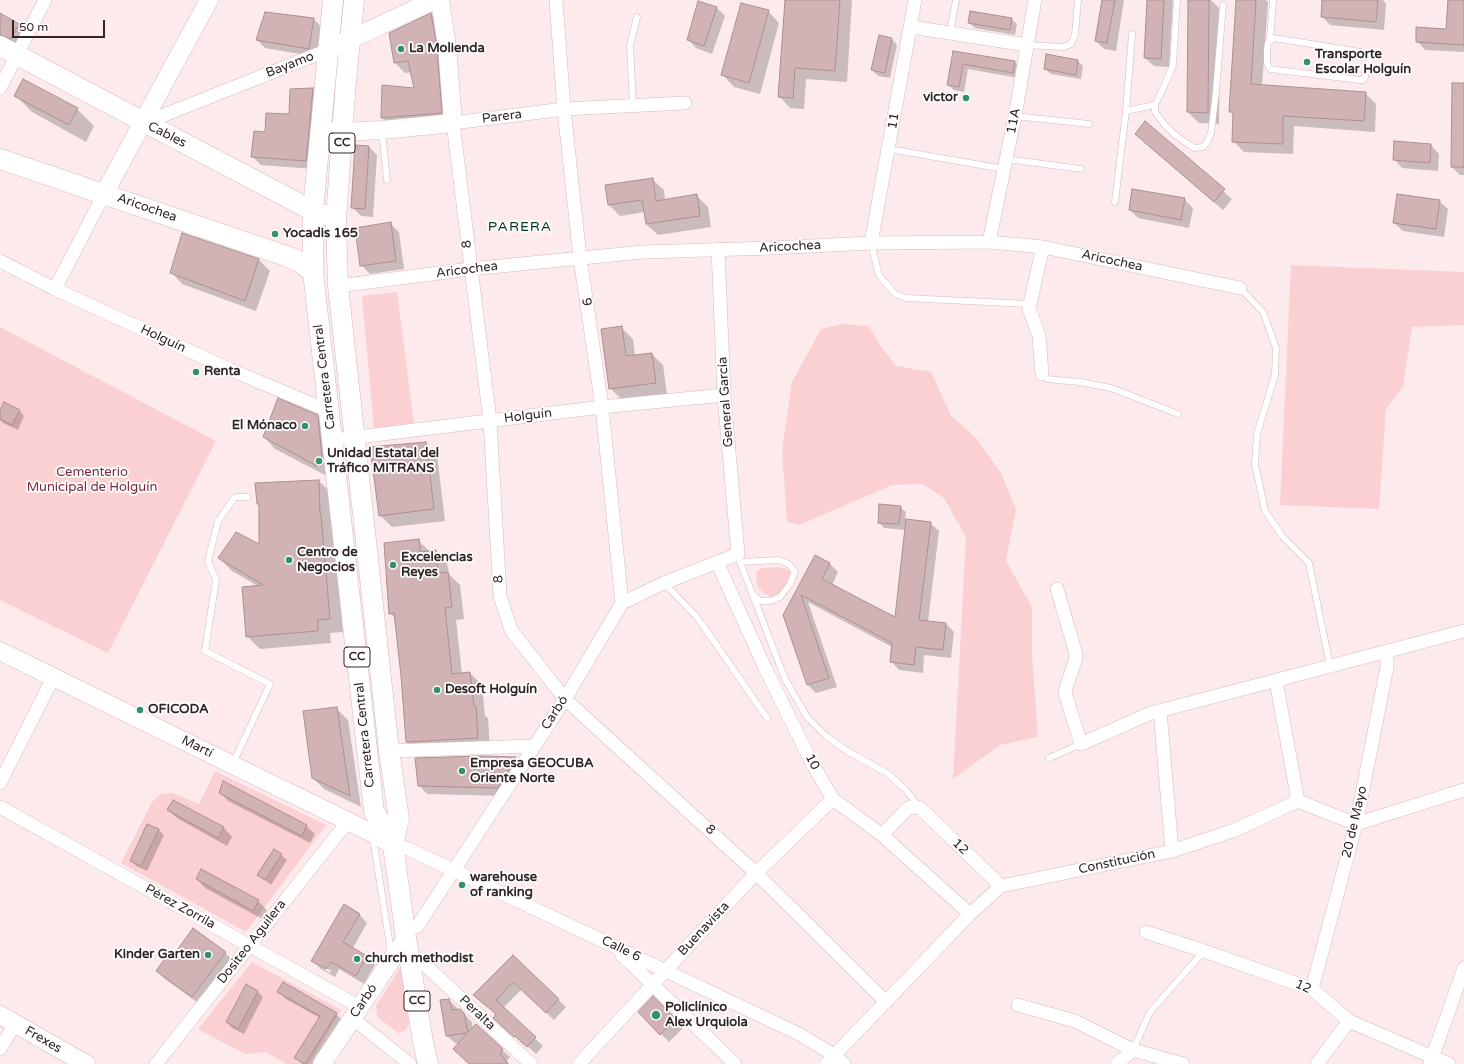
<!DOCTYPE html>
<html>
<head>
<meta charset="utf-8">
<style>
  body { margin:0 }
  #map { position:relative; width:1464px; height:1064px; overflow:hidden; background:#fdeaec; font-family:"Varela Round",sans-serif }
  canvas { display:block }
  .scale { position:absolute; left:12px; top:20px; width:93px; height:18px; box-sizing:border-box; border:2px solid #302425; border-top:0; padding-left:5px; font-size:12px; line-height:14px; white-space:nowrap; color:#302425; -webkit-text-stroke:3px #fff; paint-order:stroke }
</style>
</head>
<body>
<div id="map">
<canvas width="1464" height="1064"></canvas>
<div class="scale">50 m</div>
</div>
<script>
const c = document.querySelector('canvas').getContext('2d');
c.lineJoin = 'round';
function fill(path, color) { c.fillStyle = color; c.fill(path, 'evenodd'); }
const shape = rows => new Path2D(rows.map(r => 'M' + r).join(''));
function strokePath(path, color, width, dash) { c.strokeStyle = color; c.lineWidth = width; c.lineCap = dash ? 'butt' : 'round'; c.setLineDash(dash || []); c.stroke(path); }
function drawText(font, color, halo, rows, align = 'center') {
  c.font = font + ' "Varela Round",sans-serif'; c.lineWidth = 3.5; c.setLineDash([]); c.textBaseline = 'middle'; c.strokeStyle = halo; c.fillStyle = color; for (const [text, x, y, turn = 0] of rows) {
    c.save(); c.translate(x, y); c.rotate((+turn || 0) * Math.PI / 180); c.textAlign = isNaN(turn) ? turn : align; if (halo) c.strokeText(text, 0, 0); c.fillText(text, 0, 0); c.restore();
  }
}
fill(shape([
  [1291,265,1464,272,1464,325,1412,327,1403,386,1386,409,1379,509,1280,505],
  [397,292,414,424,374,429,362,296],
  [842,324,869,326,878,342,896,366,931,372,951,416,975,437,1001,473,1016,509,1006,560,1032,608,1032,654,1038,737,1000,745,953,779,966,537,944,498,922,484,892,485,799,525,787,522,782,450,792,382,821,329],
  [0,327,216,441,108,653,0,600],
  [778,567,788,569,792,573,789,583,778,596,771,597,763,593,757,585,756,572,762,568],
  [215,771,326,825,246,932,121,863,152,802,161,794,173,793,199,804],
  [252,962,341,1010,309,1064,287,1064,265,1052,245,1054,198,1029],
  [401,966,409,1024,405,1030,398,1033,380,1019,377,1015,376,1006]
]), '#fbd0d3');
fill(shape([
  [786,0,852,0,847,82,806,79,804,109,790,108,779,96],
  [1103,0,1124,0,1116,51,1104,49,1096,41],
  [1148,0,1173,0,1169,67,1154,66,1145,58],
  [1189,0,1211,0,1220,9,1219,124,1199,123,1188,112],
  [1237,0,1266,0,1268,2,1262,86,1365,93,1376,104,1375,132,1294,126,1293,154,1244,152,1233,141,1234,115,1230,111],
  [1323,0,1383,0,1386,4,1384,30,1330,25,1322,16],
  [1449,0,1464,0,1464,52,1425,50,1417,41,1447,30],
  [699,3,717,8,725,16,712,54,696,48,688,39],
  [768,11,779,23,760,94,734,87,723,75],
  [431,14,441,24,451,123,392,128,382,118,383,86,416,89,412,72,405,73,395,63],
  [0,15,18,25,24,30,16,43,0,39],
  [314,19,322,28,317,57,265,48,257,40],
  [1011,19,1017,24,1015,35,975,28,969,23],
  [892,39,897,45,890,78,878,76,872,70],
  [954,53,1015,62,1020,68,1018,78,968,69,964,92,954,90,948,85],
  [1078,61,1083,66,1081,79,1051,74,1045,69],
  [1464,84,1464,175,1460,175,1452,167],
  [313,89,321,97,314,169,261,165,252,156,266,133,290,115],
  [15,95,77,109,94,126,86,142,32,112],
  [1146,123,1232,199,1223,210,1144,142],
  [1431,145,1439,154,1438,171,1402,168,1394,159],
  [369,147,377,155,373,217,361,216,352,207],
  [652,179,664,190,665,200,696,195,708,207,711,227,658,235,646,224,645,212,620,216,609,205],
  [1184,199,1193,208,1189,228,1138,218,1130,210],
  [1439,201,1448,209,1444,237,1403,231,1394,223],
  [390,223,399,232,404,269,370,274,361,265],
  [259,260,270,271,256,311,182,284,171,272],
  [621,327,633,339,635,356,652,354,663,365,667,394,622,400,610,388],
  [19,410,24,416,18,430,3,423,0,420,0,412],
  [317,416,329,427,329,477,275,449,264,437],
  [425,443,437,455,445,521,392,527,380,515],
  [319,481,332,494,343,632,330,633,331,643,260,649,247,636,258,586,232,571,219,558,260,546,260,505,258,503],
  [900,507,906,512,905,520,930,523,939,531,928,622,946,624,954,632,951,658,924,655,923,673,899,670,891,661,892,647,808,602,837,687,816,693,808,685,785,615,815,556,830,564,838,572,832,585,895,619,906,530,884,528,879,522],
  [418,540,430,552,436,551,447,563,449,574,460,585,464,619,456,620,462,674,470,673,482,685,485,716,488,718,490,750,418,754,407,742,402,676,396,619,390,613],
  [336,708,348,720,361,807,324,789,313,778],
  [482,757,516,758,524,766,506,796,427,794,419,785],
  [220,792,306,826,315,834,310,843,228,801],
  [173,801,224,828,232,837,227,846,177,818,168,810],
  [148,825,159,830,164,835,147,871,136,866,131,860],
  [281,855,287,860,271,885,259,875],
  [202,870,258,901,267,910,262,919,205,888,197,879],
  [359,914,367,923,353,948,367,956,375,965,364,984,339,969,335,977,321,969,312,960],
  [321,965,331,971,330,973,321,967],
  [194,929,225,953,234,961,201,1005,165,979,157,970,170,961],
  [513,956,566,1007,554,1020,522,989,503,1008,543,1046,536,1054,524,1043,523,1044,502,1025,497,1015,482,1002],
  [284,983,336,1014,344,1022,317,1064,302,1064,295,1057,320,1018,286,999,279,992],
  [258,992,263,997,244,1034,232,1028,227,1022],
  [653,997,683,1028,669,1042,639,1012],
  [449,1000,457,1008,458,1010,460,1010,472,1022,473,1028,476,1025,510,1057,507,1061,509,1064,470,1064,459,1043,455,1043,447,1036]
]), '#0003');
const building = shape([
  [785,0,840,0,835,71,795,68,793,98,778,97,785,0],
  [1102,0,1115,0,1107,43,1095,41,1102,0],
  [1147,0,1164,0,1161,59,1144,58,1147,0],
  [1188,0,1209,0,1208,113,1187,112,1188,0],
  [1236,0,1256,0,1251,84,1366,92,1364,121,1283,116,1283,144,1232,142,1233,112,1229,112,1236,0],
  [1322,0,1378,0,1376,22,1321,17,1322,0],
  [1448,0,1464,0,1464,45,1416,42,1416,27,1446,29,1448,0],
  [698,1,717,7,704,46,687,40,698,1],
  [741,3,769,10,749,83,721,75,741,3],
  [970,11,1012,18,1010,30,968,23,970,11],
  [265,12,314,18,309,49,256,40,265,12],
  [0,13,19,24,11,39,0,35,0,13],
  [431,13,437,48,442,113,381,118,382,85,414,88,408,61,394,63,389,33,431,13],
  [879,35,892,38,885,73,871,70,879,35],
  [953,51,1015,61,1013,73,963,64,959,87,947,85,953,51],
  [1046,54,1078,60,1076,75,1044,69,1046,54],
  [23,79,78,108,69,125,14,96,23,79],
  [1452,83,1464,83,1464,167,1451,167,1452,83],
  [313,88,306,161,251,157,254,131,265,132,266,113,289,114,290,89,313,88],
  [1145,121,1225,189,1214,202,1135,134,1145,121],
  [1394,141,1431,144,1430,163,1393,160,1394,141],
  [355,145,369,146,365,209,351,208,355,145],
  [653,178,656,201,697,194,700,216,646,224,642,200,608,205,605,185,653,178],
  [1132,189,1185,198,1181,220,1129,210,1132,189],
  [1397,194,1440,200,1436,229,1393,223,1397,194],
  [391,222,396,261,360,266,355,228,391,222],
  [182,233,259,259,245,301,170,273,182,233],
  [622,326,626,356,652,353,656,383,609,389,601,329,622,326],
  [278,398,318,415,322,458,317,466,263,437,278,398],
  [4,402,20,410,12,425,0,419,0,410,4,402],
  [426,442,434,509,379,516,370,447,426,442],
  [319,480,320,514,321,514,330,619,318,620,318,631,246,637,242,587,263,585,218,558,236,532,259,544,259,504,257,504,255,483,319,480],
  [879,504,901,506,899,524,878,523,879,504],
  [906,519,931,522,919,620,946,623,943,650,916,647,914,665,890,662,892,643,801,595,829,678,807,685,783,615,815,555,830,563,822,579,895,617,906,519],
  [419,539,420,552,436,550,438,573,448,572,452,607,445,608,452,674,470,672,474,706,476,706,478,738,406,742,401,676,394,613,389,614,384,543,419,539],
  [337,707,350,796,312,778,303,711,337,707],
  [482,756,516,757,498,788,418,786,415,758,482,756],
  [223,781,307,825,302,836,219,793,223,781],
  [173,800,224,827,218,838,167,810,173,800],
  [147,824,159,829,141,866,130,861,147,824],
  [274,849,282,854,265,880,257,875,274,849],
  [201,869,259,900,253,911,196,879,201,869],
  [344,904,360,914,343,942,367,956,356,976,331,962,326,969,311,961,344,904],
  [193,928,226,952,192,997,156,971,166,957,170,960,193,928],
  [513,955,559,999,546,1013,513,982,496,1000,536,1037,527,1047,515,1036,514,1037,493,1018,496,1014,473,995,513,955],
  [283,982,337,1013,305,1064,294,1058,320,1016,277,992,283,982],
  [246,984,258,991,238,1029,226,1022,246,984],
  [653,996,676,1019,660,1035,638,1012,653,996],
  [449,999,452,1010,460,1009,464,1013,468,1032,476,1024,503,1049,500,1053,508,1064,469,1064,453,1049,467,1033,446,1036,440,1000,449,999]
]);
fill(building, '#d1b3b5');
strokePath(building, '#ac8f92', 1);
const lane = shape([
  [1177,0,1173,65,1166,82,1155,105,1155,112,1165,125,1175,135,1194,148,1203,147,1206,144,1211,133,1216,91,1223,5],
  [950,33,956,0],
  [1274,38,1366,53,1370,60,1365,77,1363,80,1360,80,1270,69,1267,63,1267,50,1268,43,1274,38],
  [1270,40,1273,0],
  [1027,45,1064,47,1071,44,1075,35,1078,0],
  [633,106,630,45,637,17],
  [1126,111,1155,105],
  [1015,116,1089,124],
  [382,131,387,180],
  [889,149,1004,169],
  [1006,159,1081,169],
  [1115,202,1126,111,1132,34],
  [871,243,879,275,895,294,906,298,1029,304],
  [1240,288,1263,312,1276,348,1275,375,1257,434,1255,464,1265,511,1283,537,1309,563,1330,666],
  [1042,374,1047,379,1080,382,1111,388,1178,414],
  [738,554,740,562,752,593,760,601,770,601,780,597,790,584,795,572,789,564,779,560,740,562],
  [664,583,695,615,704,627,767,718],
  [752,593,785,679,807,717,826,736,847,751,887,773,905,789,919,807],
  [1049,758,1081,744],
  [233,763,270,684,205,651,216,580,208,561,218,521,235,497,248,497],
  [373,838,391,952],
  [1133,1050,1150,1012,1204,951]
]);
const street = shape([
  [556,0,564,109,580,258,602,407,622,603],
  [911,27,1027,45],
  [0,88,45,0],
  [685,103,564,109,453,123,490,421,500,596,511,630,565,699,756,873,886,1002],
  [144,123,328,50],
  [989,242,1015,116,1035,0],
  [871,243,915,0],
  [0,261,55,289,231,370,329,411],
  [338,286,470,269,643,252,771,248,871,243,989,242,1043,247,1240,288],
  [55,289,104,194],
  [1042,374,1039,336,1029,308,1043,247],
  [333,440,602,407,724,395],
  [717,562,766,670,813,765,833,799,882,835,970,914],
  [1057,589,1076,654,1075,661,1066,688,1065,693,1081,744,1151,713,1464,631],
  [1276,681,1298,801],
  [1160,711,1172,851],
  [389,751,534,746],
  [0,783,53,678],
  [0,807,360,1007],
  [882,835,908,808,914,807,920,808,1001,886],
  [393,845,406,848,453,870,799,1034,834,1055,844,1064],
  [417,927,565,699,622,603,664,583,738,554,724,395,718,249],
  [1146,932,1204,951,1312,989,1349,1021,1449,1064],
  [621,954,735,1064],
  [423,963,531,1064],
  [1312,989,1356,824,1387,667,1387,652],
  [1018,1005,1075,1021,1133,1050,1183,1064],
  [352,1018,410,1064],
  [0,1049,15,1024],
  [156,1064,348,821],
  [579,1064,653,984,756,873,833,799],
  [826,1064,970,914,1001,886,1172,851,1235,830,1298,801,1356,824,1464,790],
  [1117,1064,1133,1050],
  [1317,1064,1349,1021],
  [1430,1064,1464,968]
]);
const secondary = shape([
  [328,50,434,0],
  [320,131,343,132,382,130,453,123,447,47,440,0],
  [104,194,209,0],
  [0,651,372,833,393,845],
  [0,1015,86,1064],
  [322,1064,406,938]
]);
const primary = shape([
  [333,0,313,211,313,272,374,811,393,845],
  [354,0,346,81,336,219,338,286,389,751,399,819,393,845,406,938,423,1042,428,1064],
  [0,46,313,211,325,215],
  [0,159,289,257,298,261,313,272]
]);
strokePath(lane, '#d8babc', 7);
strokePath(street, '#d8babc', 14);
strokePath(secondary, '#d8babc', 19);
strokePath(primary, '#d8babc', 21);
strokePath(lane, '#fff', 6);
strokePath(street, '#fff', 13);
strokePath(secondary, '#fff', 18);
strokePath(primary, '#fff', 20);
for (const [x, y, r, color] of [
  [401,49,4,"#32916a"],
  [1307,62,4,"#32916a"],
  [966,98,4,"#32916a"],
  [275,234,4,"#32916a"],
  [196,372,4,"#32916a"],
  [305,426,4,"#32916a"],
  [319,461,4,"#32916a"],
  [289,560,4,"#32916a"],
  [393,565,4,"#32916a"],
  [437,690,4,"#32916a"],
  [140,710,4,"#32916a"],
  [462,771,4,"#32916a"],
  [462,885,4,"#32916a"],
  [208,955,4,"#32916a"],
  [357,959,4,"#32916a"],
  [656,1015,5,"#32916a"]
]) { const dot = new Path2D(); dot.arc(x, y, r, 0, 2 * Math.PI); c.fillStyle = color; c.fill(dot); strokePath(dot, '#fff', 1.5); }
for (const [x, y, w] of [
  [342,143,26],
  [357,657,26],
  [417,1001,26]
]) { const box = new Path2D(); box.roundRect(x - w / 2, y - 10, w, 20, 3); c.fillStyle = '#fff'; c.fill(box); strokePath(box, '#302425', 1); }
drawText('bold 12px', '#302425', null, [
  ["CC",342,143],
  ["CC",357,657],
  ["CC",417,1001]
]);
drawText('bold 13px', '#302425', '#fff', [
  ["La Molienda",409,49],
  ["Transporte",1315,55],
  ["Escolar Holguín",1315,70],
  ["victor",958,98,"right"],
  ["Yocadis 165",283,234],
  ["Renta",204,372],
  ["El Mónaco",297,426,"right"],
  ["Unidad Estatal del",327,454],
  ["Tráfico MITRANS",327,469],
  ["Centro de",297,553],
  ["Negocios",297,568],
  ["Excelencias",401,558],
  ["Reyes",401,573],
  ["Desoft Holguín",445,690],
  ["OFICODA",148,710],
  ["Empresa GEOCUBA",470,764],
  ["Oriente Norte",470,779],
  ["warehouse",470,878],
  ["of ranking",470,893],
  ["Kinder Garten",200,955,"right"],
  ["church methodist",365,959],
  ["Policlínico",665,1008],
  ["Alex Urquiola",665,1023]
], 'left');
drawText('13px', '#302425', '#fff', [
  ["Bayamo",290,65,-21],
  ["Parera",502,117,-7],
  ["11",894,121,-80],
  ["11A",1014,121,-79],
  ["Cables",167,135,27],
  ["Aricochea",147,208,19],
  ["8",467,244,-97],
  ["Aricochea",790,247,-3],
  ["Aricochea",1112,261,12],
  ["Aricochea",467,270,-7],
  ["9",586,302,81],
  ["Holguín",163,339,25],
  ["Carretera Central",325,377,-97],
  ["General García",726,402,-94],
  ["Holguín",528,416,-7],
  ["8",499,579,-93],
  ["Carbó",555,713,-57],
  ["Carretera Central",365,735,-96],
  ["Martí",197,747,26],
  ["10",812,762,62],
  ["20 de Mayo",1355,822,-77],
  ["8",710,830,42],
  ["12",960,847,44],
  ["Constitución",1117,862,-12],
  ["Pérez Zorrila",180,907,29],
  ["Buenavista",704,929,-47],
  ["Dositeo Aguilera",252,942,-52],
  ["Calle 6",621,949,26],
  ["12",1303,987,24],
  ["Carbó",364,1001,-56],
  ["Peralta",477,1013,43],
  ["Frexes",43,1040,30]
]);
drawText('13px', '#7a2a39', '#fff', [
  ["Cementerio",92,473],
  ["Municipal de Holguín",92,488]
]);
c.letterSpacing = '1px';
drawText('14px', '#063624', '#fff', [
  ["PARERA",520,227]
]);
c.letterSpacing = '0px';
</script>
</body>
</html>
